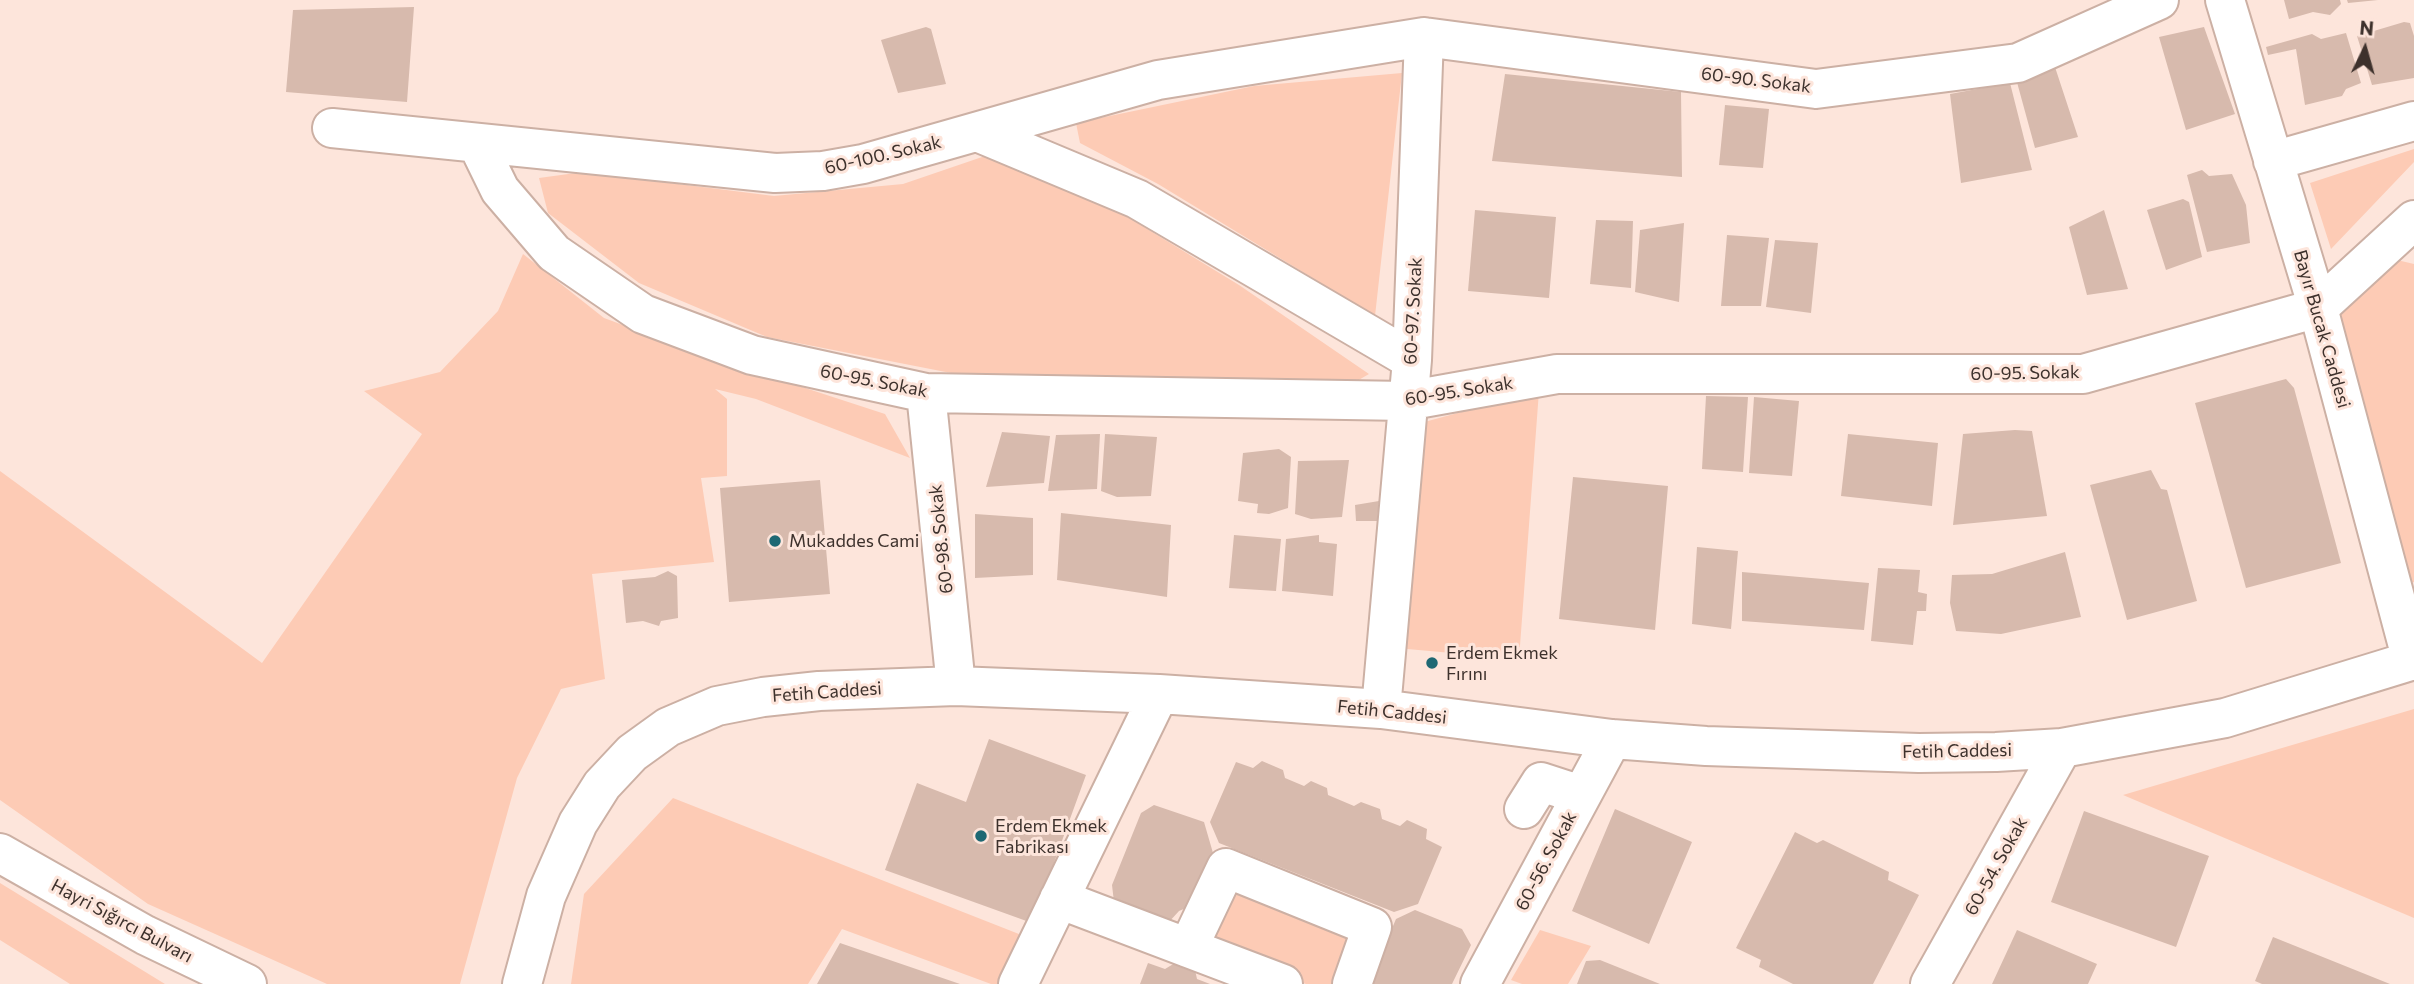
<!DOCTYPE html>
<html>
<head>
<meta charset="utf-8">
<style>
  body { margin:0 }
  #map { position:relative; width:2414px; height:984px; overflow:hidden; background:#fde5db; font-family:Commissioner,sans-serif }
  canvas { display:block }
  .north { position:absolute; left:2330px; top:14px; width:70px; height:70px; -webkit-text-stroke:5px #fde5db; paint-order:stroke; rotate:5deg; font-size:19px; font-weight:700; line-height:28px; text-align:center; color:#3d312c }
  .north::after { content:''; display:block; margin:auto; width:24px; height:32px; background:#3d312c; clip-path:polygon(50% 0,100% 100%,50% 72%,0 100%) }
</style>
</head>
<body>
<div id="map">
<canvas width="2414" height="984"></canvas>
<div class="north">N</div>
</div>
<script>
const c = document.querySelector('canvas').getContext('2d');
c.lineJoin = 'round';
function fill(path, color) { c.fillStyle = color; c.fill(path, 'evenodd'); }
const shape = rows => new Path2D(rows.map(r => 'M' + r).join(''));
function strokePath(path, color, width, dash) { c.strokeStyle = color; c.lineWidth = width; c.lineCap = dash ? 'butt' : 'round'; c.setLineDash(dash || []); c.stroke(path); }
function drawText(font, color, halo, rows, align = 'center') {
  c.font = font + ' Commissioner,sans-serif'; c.lineWidth = 6; c.setLineDash([]); c.textBaseline = 'middle'; c.strokeStyle = halo; c.fillStyle = color; for (const [text, x, y, turn = 0] of rows) {
    c.save(); c.translate(x, y); c.rotate((+turn || 0) * Math.PI / 180); c.textAlign = isNaN(turn) ? turn : align; if (halo) c.strokeText(text, 0, 0); c.fillText(text, 0, 0); c.restore();
  }
}
fill(shape([
  [1402,73,1375,316,1158,184,1080,143,1076,123,1254,86],
  [2414,149,2414,162,2331,249,2310,183],
  [985,156,1108,205,1239,285,1369,374,1338,392,956,374,767,337,639,283,548,213,539,178,583,172,774,196,903,184],
  [523,254,604,318,704,355,885,414,910,458,756,399,715,389,727,399,727,476,701,478,714,562,592,574,605,679,561,689,517,778,460,984,327,984,148,904,0,800,0,471,262,663,422,434,364,391,440,372,498,311],
  [2397,260,2414,264,2414,582,2407,584,2338,314],
  [1539,391,1519,659,1396,648,1417,424],
  [2414,709,2414,918,2123,795],
  [673,798,1024,936,1005,984,991,984,842,929,808,984,571,984,584,894],
  [1232,877,1358,930,1343,984,1306,984,1196,943],
  [0,883,165,984,70,984,0,940],
  [1540,930,1591,946,1568,984,1522,984,1511,980]
]), '#fdcbb5');
fill(shape([
  [2284,0,2340,0,2341,4,2330,15,2313,12,2289,19],
  [2347,0,2378,0,2348,3],
  [414,7,407,102,286,92,293,10],
  [2404,22,2410,23,2414,36,2414,78,2372,85,2357,36],
  [926,27,931,29,946,84,898,93,881,40],
  [2204,27,2235,114,2186,130,2159,37],
  [2346,33,2361,83,2346,89,2342,96,2305,105,2296,49,2268,55,2266,47,2312,34,2321,39],
  [2054,64,2078,137,2035,148,2015,75],
  [1505,74,1681,92,1682,177,1492,161],
  [2010,83,2032,170,1961,183,1950,94],
  [1725,105,1769,109,1763,168,1719,165],
  [2202,170,2209,176,2232,174,2246,205,2250,243,2207,252,2187,175],
  [2183,199,2189,202,2202,257,2166,270,2147,210],
  [1475,210,1556,217,1549,298,1468,291],
  [2104,210,2128,289,2087,295,2069,227],
  [1596,220,1633,221,1631,288,1590,284],
  [1684,223,1679,302,1635,292,1640,230],
  [1727,235,1769,238,1761,306,1721,306],
  [1775,240,1818,243,1811,313,1766,307],
  [2286,379,2294,388,2341,563,2246,588,2195,403],
  [1706,396,1748,397,1743,472,1702,469],
  [1754,397,1799,401,1792,476,1749,473],
  [2015,430,2032,431,2047,516,1953,525,1963,434],
  [1002,432,1050,436,1044,483,986,487],
  [1100,434,1097,489,1048,491,1056,435],
  [1105,434,1157,437,1151,496,1117,497,1101,491],
  [1848,434,1938,443,1932,506,1841,496],
  [1279,449,1291,457,1288,508,1269,514,1257,513,1258,504,1238,501,1243,453],
  [1349,460,1342,517,1311,519,1295,514,1298,461],
  [2151,470,2161,489,2167,490,2197,601,2127,620,2090,485],
  [1573,477,1668,486,1655,630,1559,619],
  [820,480,830,594,729,602,720,488],
  [1379,501,1377,521,1356,521,1355,505],
  [1061,513,1171,525,1167,597,1057,580],
  [975,514,1033,518,1033,575,975,578],
  [1234,535,1281,539,1276,591,1229,588],
  [1319,535,1319,542,1337,544,1333,596,1282,591,1286,539],
  [1697,547,1738,551,1731,629,1692,624],
  [2065,552,2081,617,2001,634,1956,631,1950,603,1952,575,1992,574],
  [1878,568,1920,570,1918,592,1927,594,1926,611,1917,611,1913,645,1871,641],
  [668,571,677,576,678,618,661,621,659,626,643,621,626,623,622,580,655,577],
  [1742,572,1869,583,1864,630,1742,621],
  [989,739,1086,775,1032,923,885,870,917,783,966,802],
  [1262,761,1283,770,1285,778,1304,786,1311,781,1327,788,1328,795,1354,806,1361,802,1380,809,1382,819,1400,826,1407,820,1427,829,1426,839,1442,847,1418,904,1394,912,1219,843,1210,822,1236,762,1253,768],
  [1154,805,1204,822,1213,853,1193,905,1179,911,1168,923,1114,902,1112,885,1141,813],
  [1615,809,1692,842,1649,944,1572,911],
  [2084,811,2209,856,2176,947,2051,902],
  [1795,832,1817,843,1823,840,1889,872,1888,880,1919,895,1873,984,1793,984,1759,967,1761,960,1736,948],
  [1415,910,1462,929,1471,945,1452,984,1367,984,1387,924,1393,926,1396,919],
  [2017,930,2097,964,2088,984,1992,984],
  [2273,937,2390,984,2262,984,2255,981],
  [840,943,960,984,817,984],
  [1600,960,1660,984,1577,984,1586,961],
  [1148,963,1165,969,1175,963,1195,970,1197,979,1210,984,1140,984]
]), '#d7baad');
const minor = shape([
  [2225,0,2318,308,2412,661],
  [332,128,775,173,823,171,863,164,1158,80,1424,37,1816,89,2018,63,2159,0],
  [977,132,1137,199,1412,360],
  [477,143,500,190,554,253,643,314,752,355,926,393,1406,401,1557,374,2083,374,2318,308,2414,220],
  [2273,161,2414,121],
  [926,393,956,686],
  [1381,709,1412,360,1424,37],
  [1524,809,1541,782,1581,795],
  [0,853,145,935,247,984],
  [1059,899,1283,984],
  [1188,948,1226,868,1372,927,1352,984],
  [522,984,546,896,578,823,602,785,632,753,668,727,717,706,763,697,819,691,956,686,1159,694,1381,709,1612,739,1706,746,1919,753,1996,752,2062,748,2225,718,2414,660],
  [1018,984,1159,694],
  [1480,984,1612,739],
  [1930,984,2062,748]
]);
strokePath(minor, '#ccb0a4', 42);
strokePath(minor, '#fff', 38);
for (const [x, y, r, color] of [
  [775,541,7,"#1e6873"],
  [1432,663,7,"#1e6873"],
  [981,836,7,"#1e6873"]
]) { const dot = new Path2D(); dot.arc(x, y, r, 0, 2 * Math.PI); c.fillStyle = color; c.fill(dot); strokePath(dot, '#fde5db', 2.5); }
drawText('18px', '#3d312c', '#fde5db', [
  ["60-90. Sokak",1756,80,7],
  ["60-100. Sokak",883,155,-13],
  ["60-97. Sokak",1413,311,-87],
  ["Bayır Bucak Caddesi",2322,329,74],
  ["60-95. Sokak",2025,373,-1],
  ["60-95. Sokak",874,381,11],
  ["60-95. Sokak",1459,391,-9],
  ["60-98. Sokak",941,539,-96],
  ["Fetih Caddesi",827,692,-4],
  ["Fetih Caddesi",1392,712,6],
  ["Fetih Caddesi",1957,751,-1],
  ["60-56. Sokak",1546,861,-62],
  ["60-54. Sokak",1996,866,-61],
  ["Hayri Sığırcı Bulvarı",122,921,28]
]);
drawText('18px', '#3d312c', '#fde5db', [
  ["Mukaddes Cami",789,541],
  ["Erdem Ekmek",1446,653],
  ["Fırını",1446,674],
  ["Erdem Ekmek",995,826],
  ["Fabrikası",995,847]
], 'left');
</script>
</body>
</html>
